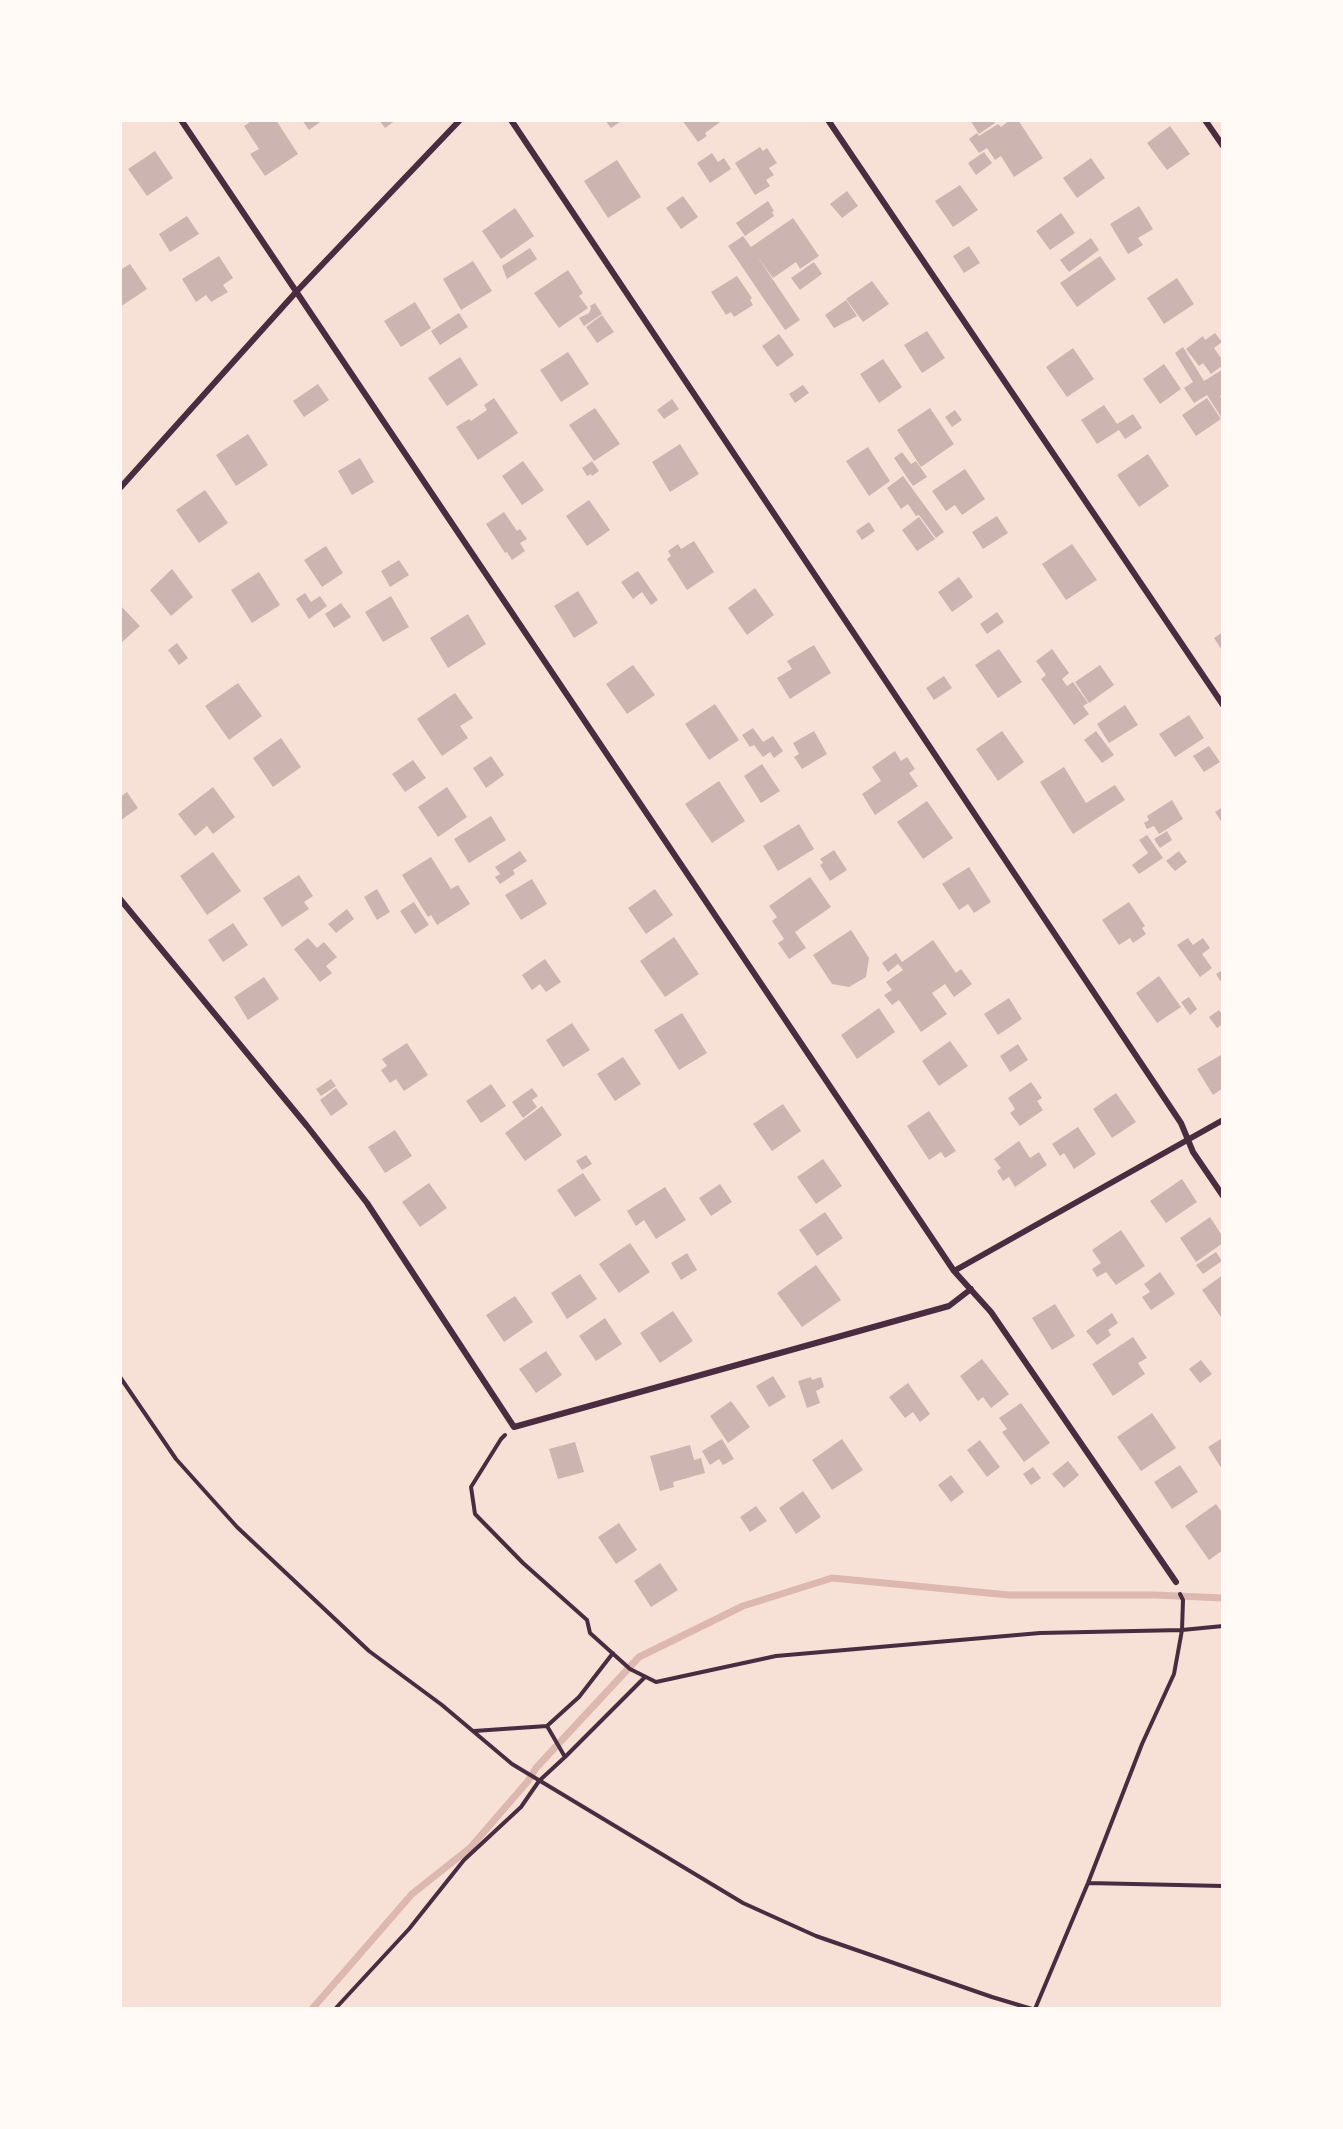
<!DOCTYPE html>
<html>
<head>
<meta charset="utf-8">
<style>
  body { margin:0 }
  #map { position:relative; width:1343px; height:2129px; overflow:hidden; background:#f7e1d7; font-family:"Roboto Serif",serif }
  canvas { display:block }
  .frame { position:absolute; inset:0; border:122px solid #fffaf5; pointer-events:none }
</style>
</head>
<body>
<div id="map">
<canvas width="1343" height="2129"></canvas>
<div class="frame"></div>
</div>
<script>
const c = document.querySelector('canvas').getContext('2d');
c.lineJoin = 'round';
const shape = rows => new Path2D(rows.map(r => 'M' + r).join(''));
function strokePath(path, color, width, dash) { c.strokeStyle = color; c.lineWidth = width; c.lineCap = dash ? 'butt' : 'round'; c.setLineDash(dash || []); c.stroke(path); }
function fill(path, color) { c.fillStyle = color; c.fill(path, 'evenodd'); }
strokePath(shape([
  [312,2009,412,1894,470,1848,528,1781,536,1768,639,1657,743,1606,832,1578,1009,1595,1155,1595,1223,1598]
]), '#dcb8b0', 7);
fill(shape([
  [253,120,276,120,298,154,265,176,250,154,259,149,244,126],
  [302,120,323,120,309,130],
  [379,120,396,120,385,128],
  [605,120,623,120,611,128],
  [682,120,723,120,705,133,707,136,698,142],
  [970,120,993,120,995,123,979,134],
  [1010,120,1018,120,1043,158,1014,177,1001,156,995,160,987,148,979,153,969,139,977,133,979,136,998,124,1001,127],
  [1170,126,1190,154,1167,170,1147,143],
  [760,147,763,151,767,148,777,163,769,168,774,175,766,180,770,186,755,195,735,163],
  [155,151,173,178,147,196,128,169],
  [984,152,992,163,976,175,968,163],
  [712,153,718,162,724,158,731,169,710,183,697,163],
  [1091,158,1105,178,1077,198,1063,178],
  [617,160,641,197,608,218,584,181],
  [960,185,978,210,953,227,935,201],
  [847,191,858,206,842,218,830,204],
  [683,196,698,217,681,229,666,208],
  [768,201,774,211,772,212,774,216,745,236,736,223],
  [1139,206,1153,229,1138,238,1143,245,1128,254,1110,224],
  [515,208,534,236,501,259,482,231],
  [1061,213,1075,233,1050,250,1036,231],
  [187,216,199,234,170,252,159,234],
  [793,218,819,256,800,269,796,262,773,278,757,256,800,320,785,330,728,246,743,236,751,247],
  [1091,238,1099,250,1069,272,1060,260],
  [969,246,980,263,964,273,953,256],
  [530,248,537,259,507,279,502,266],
  [219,256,233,278,223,285,228,292,211,302,206,295,196,302,182,279],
  [1100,256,1116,279,1077,307,1060,283],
  [473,261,492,291,461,310,443,279],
  [814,262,822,274,800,290,791,278],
  [130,264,147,289,120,307,120,270],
  [568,270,583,293,579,296,588,308,559,328,534,293],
  [737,276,752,298,750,300,753,305,734,317,731,312,726,315,711,292],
  [1177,278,1194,304,1164,324,1147,298],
  [872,281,889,304,863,322,846,299],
  [846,300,857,316,834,328,825,315],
  [415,302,431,328,401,347,384,321],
  [595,303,602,314,584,326,579,318,589,313,591,308,590,306],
  [459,313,468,327,440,345,431,331],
  [602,315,614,332,597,343,586,327],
  [927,331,945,358,922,373,904,345],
  [1215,333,1222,342,1214,348,1223,361,1223,365,1211,374,1203,363,1199,366,1186,349,1203,336,1205,340],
  [779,334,794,355,777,367,762,346],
  [1183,347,1204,381,1223,369,1223,394,1220,396,1223,402,1223,420,1207,395,1194,403,1184,388,1193,382,1175,353],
  [1073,348,1094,379,1067,397,1046,367],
  [568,352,589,384,561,402,540,370],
  [460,357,478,385,447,406,428,378],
  [883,359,902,387,879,403,860,374],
  [1164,364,1181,389,1160,404,1143,379],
  [318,384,329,400,304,417,293,401],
  [803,385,809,393,795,403,789,394],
  [494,398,518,433,478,460,456,427,469,419,471,421,487,410,484,405],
  [1207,398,1221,419,1196,436,1182,415],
  [672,399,679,409,664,419,657,410],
  [1104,405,1117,424,1133,414,1142,428,1125,439,1119,430,1097,444,1081,420],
  [595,408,620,444,594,461,569,425],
  [930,408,954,444,921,467,897,430],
  [955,410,962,420,952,427,945,417],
  [248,434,268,465,236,486,216,455],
  [680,444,699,474,670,492,652,462],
  [868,447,890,481,869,496,846,461],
  [902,452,911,464,916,461,927,477,913,486,894,458],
  [1148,454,1169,486,1139,507,1117,475],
  [360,458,374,482,352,495,338,471],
  [523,461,544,490,522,505,502,476],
  [592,461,599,471,592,476,591,474,587,476,582,468],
  [965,469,985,499,962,515,955,505,946,511,932,491],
  [903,476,944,532,936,538,919,515,916,516,908,504,901,509,887,488],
  [205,490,228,523,199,543,176,510],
  [589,500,610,530,587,546,566,516],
  [504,512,517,531,520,529,527,539,520,543,525,551,512,560,507,552,505,553,486,524],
  [997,516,1008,533,983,549,972,532],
  [919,517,935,539,917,551,902,530],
  [869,522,875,531,862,540,856,531],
  [694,541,714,572,687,590,667,559,671,556,668,551,678,544,681,549],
  [1072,544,1097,580,1066,600,1042,564],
  [326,546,343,573,322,587,304,560],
  [399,560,409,575,390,587,381,571],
  [172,569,193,597,171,616,150,590],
  [638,571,658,600,651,605,642,592,633,599,621,582],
  [259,572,280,605,252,623,231,590],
  [959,577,973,597,952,612,938,592],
  [755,588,774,615,747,635,728,608],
  [578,591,598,623,574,638,554,606],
  [305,593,311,602,320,596,327,606,309,619,296,599],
  [391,596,409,627,383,642,365,612],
  [341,603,351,617,334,628,325,614],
  [120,605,140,626,120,644],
  [997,612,1004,622,987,634,980,624],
  [468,614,486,644,448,668,430,638],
  [1223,632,1223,652,1214,638],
  [177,643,188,658,179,665,168,650],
  [814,645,831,673,790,699,777,678,792,669,787,661],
  [999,649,1022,682,998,698,975,665],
  [1052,649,1069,673,1062,679,1067,686,1073,682,1088,703,1083,706,1089,714,1074,725,1041,679,1046,675,1036,661],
  [633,665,655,695,627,714,606,684],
  [1100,665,1114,685,1089,703,1075,682],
  [944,676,952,688,934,700,926,688],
  [238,683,262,716,229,740,205,706],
  [455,693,473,718,460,726,468,738,442,756,417,719],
  [715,704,739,740,709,760,685,724],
  [1125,705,1138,725,1109,743,1097,724],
  [1189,715,1204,738,1175,757,1159,734],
  [753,728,763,742,773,736,783,751,774,758,770,752,763,757,754,745,750,747,742,735],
  [814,731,827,754,802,769,794,757,799,754,793,743],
  [1002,731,1024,762,998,781,976,749],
  [1096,731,1114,755,1102,763,1084,740],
  [281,738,301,767,273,787,253,758],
  [1209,746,1220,762,1204,772,1193,756],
  [895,751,901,761,907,757,915,769,909,773,918,786,875,815,862,794,881,781,872,767],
  [491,756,504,775,486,788,473,768],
  [413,760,426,778,405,792,392,774],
  [762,764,780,791,761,803,744,776],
  [1064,767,1086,803,1115,785,1125,800,1073,834,1040,782],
  [719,781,745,821,712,843,685,804],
  [213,787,235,817,213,834,207,826,195,836,178,814],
  [447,787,467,817,438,837,418,807],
  [127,792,138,808,121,820,120,797],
  [1172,800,1183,819,1159,834,1154,826,1147,829,1144,823,1149,820,1147,816],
  [927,801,953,838,923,859,897,822],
  [1223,807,1223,824,1215,812],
  [491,816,506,840,469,863,454,839],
  [799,824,814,849,778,871,763,846],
  [1167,831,1172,840,1160,848,1154,839],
  [1147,835,1163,858,1139,874,1132,865,1148,853,1139,840],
  [834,850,847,870,830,881,820,865,823,863,820,859],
  [520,851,527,861,513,870,515,874,500,884,495,877,500,874,495,867],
  [1179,851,1187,862,1175,871,1166,861],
  [213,852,241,891,207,915,180,876],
  [431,857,451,889,458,885,470,904,437,925,431,915,428,917,402,875],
  [969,867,991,902,974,913,968,904,959,910,942,884],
  [299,875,313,896,304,902,309,909,282,927,263,898],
  [810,877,831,907,795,932,806,948,789,959,778,943,784,939,772,921,777,917,769,906],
  [532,879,547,904,521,920,505,895],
  [377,889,390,912,377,920,364,897],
  [655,889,673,915,646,934,628,908],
  [414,902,429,925,415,934,400,911],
  [1129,902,1145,926,1142,928,1146,934,1133,943,1130,938,1119,945,1102,920],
  [347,909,354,919,336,933,328,924],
  [233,923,248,945,223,962,208,940],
  [851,930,869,958,866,977,849,987,832,984,813,955],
  [674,937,699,974,665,997,640,961],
  [308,938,317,948,324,942,337,957,326,966,332,973,320,982,294,949],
  [1188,938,1193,945,1203,938,1210,948,1202,954,1212,968,1200,977,1177,945],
  [933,940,956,973,961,969,972,984,954,997,945,984,932,993,947,1014,921,1032,899,1000,892,1005,884,995,892,990,886,982,903,970,898,964,888,972,882,963,896,953,902,962],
  [545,959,561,982,546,992,540,984,532,990,522,975],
  [1223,970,1223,985,1216,974],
  [1159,976,1181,1007,1157,1023,1136,993],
  [264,977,279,999,248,1020,234,997],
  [1189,997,1197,1009,1190,1015,1181,1002],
  [1009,998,1022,1019,998,1035,984,1014],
  [879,1008,895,1032,857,1059,841,1035],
  [1219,1010,1223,1016,1223,1024,1217,1028,1209,1017],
  [682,1013,707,1053,679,1070,654,1030],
  [572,1023,590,1050,563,1067,546,1040],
  [950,1041,968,1066,939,1086,922,1061],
  [407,1043,428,1075,404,1091,396,1079,390,1083,381,1070,387,1066,382,1059],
  [1018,1044,1028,1060,1010,1072,1000,1056],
  [1221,1055,1223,1057,1223,1088,1213,1095,1197,1069],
  [623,1057,641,1084,615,1101,597,1074],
  [331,1079,336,1086,321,1096,316,1089],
  [1031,1082,1042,1098,1037,1101,1043,1110,1020,1126,1010,1113,1015,1109,1008,1098],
  [491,1084,506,1106,481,1123,466,1101],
  [336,1088,348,1104,331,1116,320,1100],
  [532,1088,538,1096,532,1100,537,1107,523,1118,512,1102],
  [1116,1093,1136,1122,1112,1138,1093,1109],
  [783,1104,801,1131,772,1151,753,1124],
  [542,1106,562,1135,525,1161,505,1133],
  [929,1111,956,1151,945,1158,941,1152,929,1160,907,1126],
  [1078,1127,1096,1154,1074,1169,1064,1153,1060,1156,1052,1144],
  [395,1130,412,1156,385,1173,368,1147],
  [1019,1141,1030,1158,1039,1152,1047,1165,1015,1187,1009,1177,1003,1181,997,1171,1001,1168,994,1159],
  [586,1155,592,1164,582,1170,576,1161],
  [823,1159,842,1186,816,1204,797,1177],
  [583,1173,601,1200,575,1217,557,1190],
  [1182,1179,1197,1202,1166,1223,1150,1201],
  [429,1183,447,1208,420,1227,402,1202],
  [720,1184,732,1202,711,1216,699,1198],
  [665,1187,686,1220,656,1239,644,1220,636,1226,627,1211],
  [825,1212,843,1238,817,1256,799,1230],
  [1210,1217,1223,1237,1223,1243,1196,1262,1180,1238],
  [1121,1230,1145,1266,1116,1285,1106,1272,1097,1277,1092,1269,1101,1263,1092,1250],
  [630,1243,650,1272,619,1293,599,1264],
  [1216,1252,1222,1261,1203,1274,1196,1265],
  [687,1253,697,1270,681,1280,671,1263],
  [816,1265,841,1300,802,1327,777,1293],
  [1160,1272,1175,1294,1151,1310,1142,1297,1150,1292,1144,1284],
  [580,1274,597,1299,567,1319,551,1293],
  [1223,1275,1223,1316,1221,1317,1202,1290],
  [515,1296,533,1322,504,1342,486,1315],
  [1055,1304,1075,1336,1052,1350,1032,1318],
  [673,1311,693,1341,660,1363,640,1333],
  [1112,1313,1118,1323,1108,1330,1111,1335,1097,1345,1086,1331],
  [605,1318,622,1344,596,1361,579,1336],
  [1133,1337,1147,1358,1138,1363,1145,1374,1113,1396,1092,1364],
  [546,1351,562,1375,536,1393,519,1369],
  [982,1359,1009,1394,991,1408,983,1397,978,1401,960,1376],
  [1201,1360,1212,1374,1200,1383,1189,1369],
  [773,1376,786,1397,769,1407,756,1386],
  [811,1377,812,1380,821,1377,824,1387,816,1391,820,1403,807,1408,798,1381],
  [908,1383,930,1414,920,1422,913,1412,905,1418,889,1397],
  [731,1401,750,1427,728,1443,710,1416],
  [1021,1403,1050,1443,1024,1462,1002,1432,1007,1429,999,1418],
  [1152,1413,1176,1448,1141,1471,1117,1437],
  [722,1439,734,1459,723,1465,719,1459,710,1465,702,1451],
  [842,1439,863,1470,832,1490,812,1460],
  [1221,1439,1223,1442,1223,1471,1208,1447],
  [980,1440,1000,1467,987,1477,967,1450],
  [575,1442,584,1472,558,1479,549,1449],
  [690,1445,694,1460,701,1458,705,1473,673,1482,674,1487,660,1491,650,1456],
  [1068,1461,1079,1475,1064,1488,1052,1474],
  [1180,1465,1198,1492,1172,1509,1154,1482],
  [1033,1467,1041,1478,1031,1485,1023,1474],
  [951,1475,964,1492,951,1502,938,1485],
  [803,1491,821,1517,796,1534,779,1508],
  [1216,1504,1223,1514,1223,1550,1209,1560,1185,1526],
  [756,1506,767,1521,750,1532,740,1517],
  [619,1523,637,1550,616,1564,598,1537],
  [660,1563,678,1590,651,1607,634,1581]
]), '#ccb4b1');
strokePath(shape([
  [120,1377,176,1459,237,1527,369,1651,442,1705,512,1764,743,1903,816,1936,992,1997,1032,2009],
  [505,1435,501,1439,471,1487,475,1514,523,1563,587,1620,590,1633,630,1669,656,1682,776,1656,1040,1633,1182,1630,1223,1626],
  [474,1731,547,1726,579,1697,613,1653],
  [565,1757,645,1677],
  [1088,1883,1223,1886],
  [335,2009,409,1929,464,1860,521,1807,539,1781,565,1757,547,1726],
  [1035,2009,1088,1883,1142,1744,1174,1674,1182,1630,1183,1600,1180,1594]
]), '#4a2c40', 4);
strokePath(shape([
  [181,120,954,1271,991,1312,1176,1582],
  [511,120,1181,1123,1193,1152,1223,1196],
  [828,120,1223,705],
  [1205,120,1223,146],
  [120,488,297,291,460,120],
  [120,899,307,1126,367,1203,514,1427,949,1306,971,1289],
  [954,1271,1223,1120]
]), '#4a2c40', 6);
</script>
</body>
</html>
